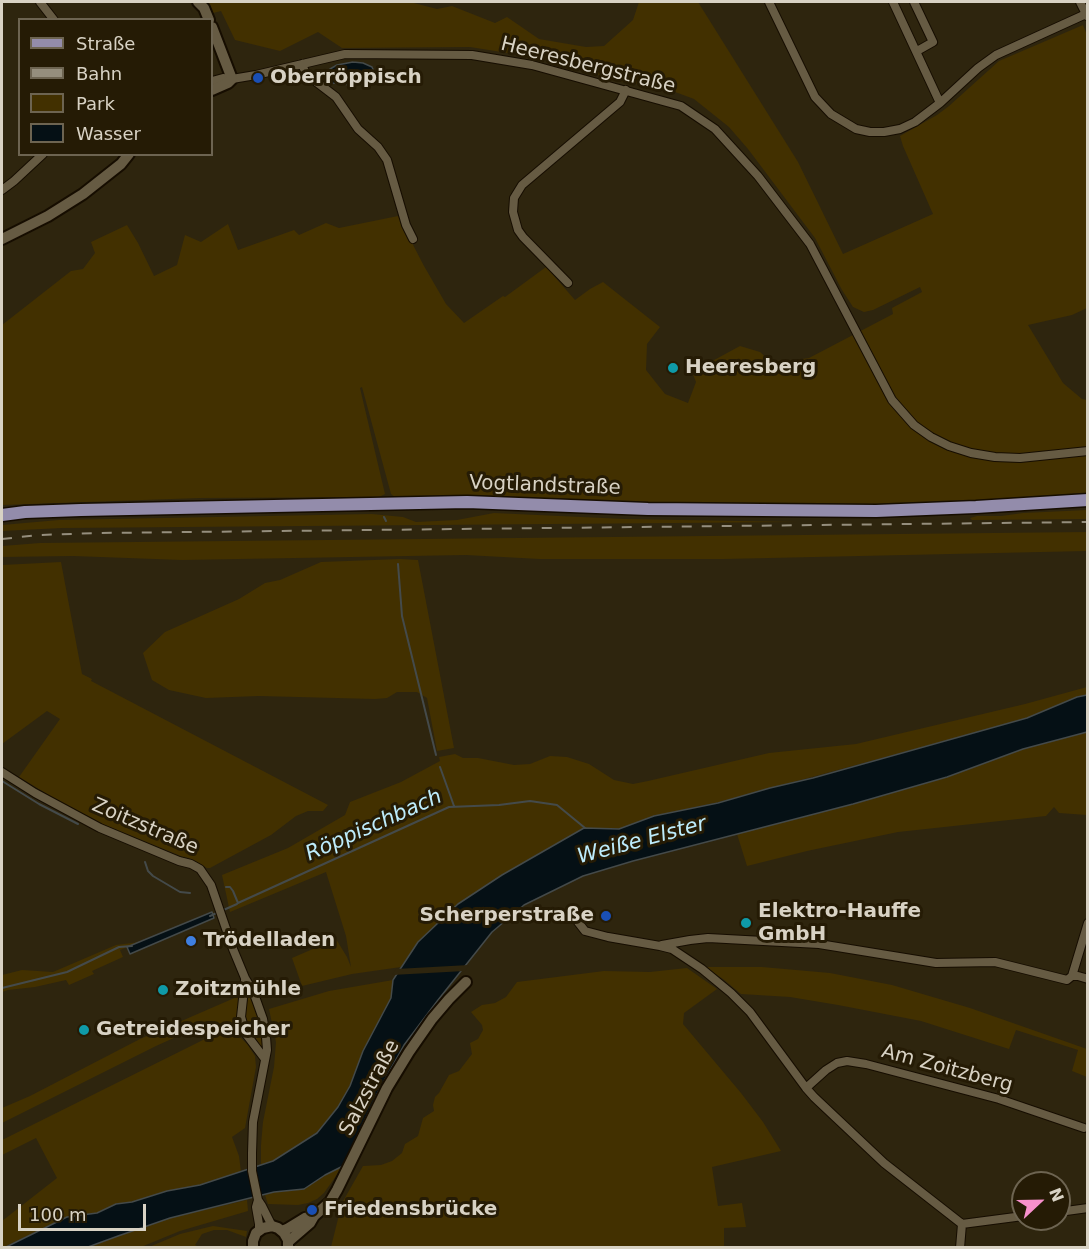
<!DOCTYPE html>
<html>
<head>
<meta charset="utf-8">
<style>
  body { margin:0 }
  #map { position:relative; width:1089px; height:1249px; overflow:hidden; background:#2e250e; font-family:"DejaVu Sans",sans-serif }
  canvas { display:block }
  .frame { position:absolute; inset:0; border:3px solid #d8d2c4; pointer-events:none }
  .legend { position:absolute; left:18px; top:18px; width:195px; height:138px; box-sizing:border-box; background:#251b05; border:2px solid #6d6451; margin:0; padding:8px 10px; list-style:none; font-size:18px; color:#d8d2c4 }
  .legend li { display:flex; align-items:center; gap:12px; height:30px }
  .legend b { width:30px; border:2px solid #6d6451 }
  .north { position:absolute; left:1011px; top:1171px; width:60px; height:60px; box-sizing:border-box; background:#251b05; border:2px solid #6d6451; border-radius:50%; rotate:68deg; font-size:16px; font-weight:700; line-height:24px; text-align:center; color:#d8d2c4 }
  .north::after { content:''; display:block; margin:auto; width:21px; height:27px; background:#f890cc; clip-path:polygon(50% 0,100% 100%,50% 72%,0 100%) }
  .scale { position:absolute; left:18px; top:1204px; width:128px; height:27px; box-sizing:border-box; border:3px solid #d8d2c4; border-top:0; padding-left:8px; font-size:18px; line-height:21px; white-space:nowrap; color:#d8d2c4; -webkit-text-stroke:4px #251b05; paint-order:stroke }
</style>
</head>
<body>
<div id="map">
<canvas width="1089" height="1249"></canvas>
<div class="frame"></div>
<ul class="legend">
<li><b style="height:8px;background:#938cab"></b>Straße</li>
<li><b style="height:8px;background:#958e7d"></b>Bahn</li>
<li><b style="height:16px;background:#423000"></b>Park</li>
<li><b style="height:16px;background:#051015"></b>Wasser</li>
</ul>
<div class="north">N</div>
<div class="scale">100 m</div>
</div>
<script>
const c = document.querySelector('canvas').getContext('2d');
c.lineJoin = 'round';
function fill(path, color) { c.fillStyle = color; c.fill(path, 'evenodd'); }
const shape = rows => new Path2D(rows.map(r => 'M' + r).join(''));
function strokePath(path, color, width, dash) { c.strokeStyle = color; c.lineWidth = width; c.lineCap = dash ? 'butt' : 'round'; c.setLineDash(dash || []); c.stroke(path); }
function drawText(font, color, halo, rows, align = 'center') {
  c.font = font + ' "DejaVu Sans",sans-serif'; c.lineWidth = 6; c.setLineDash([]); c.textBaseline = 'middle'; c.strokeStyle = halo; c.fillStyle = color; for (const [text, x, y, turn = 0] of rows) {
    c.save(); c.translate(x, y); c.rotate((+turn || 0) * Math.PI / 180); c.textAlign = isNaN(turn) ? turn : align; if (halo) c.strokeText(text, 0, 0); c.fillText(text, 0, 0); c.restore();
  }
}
fill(shape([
  [205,2,410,2,437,9,452,6,495,23,507,17,539,39,586,47,604,46,633,20,639,2,698,2,798,162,843,254,933,214,903,146,900,136,937,115,949,106,999,61,1083,25,1087,35,1087,308,1072,315,1028,325,1063,383,1082,399,1087,400,1087,493,903,505,645,504,396,498,391,494,362,387,360,388,385,494,379,497,200,498,2,505,2,325,71,271,83,269,95,253,91,242,127,225,138,243,154,276,177,265,185,235,201,242,228,224,238,250,294,230,299,235,326,223,339,228,398,216,424,266,446,304,464,323,503,296,505,297,546,267,575,300,590,289,603,282,660,327,647,344,646,370,665,394,688,403,696,382,692,372,740,346,760,352,770,361,778,365,788,361,809,358,893,314,892,308,922,292,920,287,873,310,864,312,853,307,842,290,815,238,748,149,729,127,694,99,659,86,624,82,539,58,470,47,342,48,318,32,280,51,235,40,221,11,213,13],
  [1087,510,1087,519,972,520,970,518,977,516,1001,516,1023,513],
  [494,513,625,519,798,522,62,528,2,531,2,525,59,520,372,514,403,517,416,522,457,520],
  [1088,532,1087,551,724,559,540,559,466,555,182,560,73,556,2,557,2,546,40,543],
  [400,559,418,560,454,748,437,751,427,698,417,692,397,692,387,698,375,699,259,696,206,698,169,690,152,680,143,653,165,632,239,599,265,583,280,580,321,562],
  [61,562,82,674,92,679,91,681,93,682,328,805,323,811,308,811,296,816,271,835,210,868,207,868,189,858,181,856,103,824,52,797,19,777,60,719,47,711,2,744,2,565],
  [1087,687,1087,695,1077,697,1028,718,897,754,719,802,654,816,619,829,584,828,418,942,401,967,352,974,302,986,292,958,336,939,347,957,351,967,346,936,326,872,230,912,222,875,288,848,345,815,350,802,401,782,440,761,439,757,455,754,463,758,478,758,514,765,530,764,550,756,567,757,589,764,614,780,633,784,648,781,769,753,856,744,1025,704],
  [1087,732,1087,815,1059,813,1054,807,1046,816,898,832,807,851,747,866,737,834,853,804,947,777,1023,749],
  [140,942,120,950,123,957,92,971,94,974,69,985,66,980,35,987,8,990,2,992,2,975,22,970,53,972,116,945],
  [705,967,762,967,830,973,892,985,970,1008,1087,1049,1087,1077,1072,1071,1078,1050,1016,1030,1009,1049,921,1021,838,1005,790,997,741,994,723,979],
  [687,968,717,989,684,1013,683,1024,741,1093,763,1122,781,1151,712,1167,718,1206,742,1203,746,1227,724,1228,724,1247,331,1247,342,1203,363,1166,381,1165,392,1161,402,1153,405,1144,418,1136,423,1118,434,1111,433,1105,435,1097,439,1093,449,1075,459,1071,472,1054,470,1043,478,1039,483,1030,482,1025,471,1012,482,1005,495,1003,506,997,517,982,604,971,650,972],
  [393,980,391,998,363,1051,350,1086,338,1107,317,1132,273,1161,261,1165,261,1145,263,1122,274,1067,276,1042,269,1009,329,991],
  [248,991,250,991,258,1012,264,1049,263,1050,248,1027,245,1018],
  [239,996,237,1022,238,1029,236,1033,247,1044,255,1056,256,1067,245,1128,232,1137,239,1156,241,1172,200,1185,167,1191,132,1202,116,1204,97,1213,67,1217,4,1247,2,1247,2,1221,57,1178,36,1138,2,1155,2,1140,211,1036,213,1032,209,1023,207,1023,156,1046,2,1123,2,1108,30,1096,140,1039],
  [343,1166,324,1193,317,1199,308,1203,298,1205,268,1204,265,1195,274,1192,304,1189,325,1175],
  [247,1200,248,1211,180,1231,141,1247,88,1248,117,1236,170,1218],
  [213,1226,247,1231,246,1237,227,1230,214,1230,202,1234,195,1245,199,1247,149,1247,180,1234]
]), '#423000');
const water = shape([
  [353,62,363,63,372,67,376,76,368,83,352,85,332,83,328,76,330,69,337,65,353,62],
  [1087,695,1087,732,1023,749,947,777,853,804,633,861,583,876,524,905,492,932,438,1000,404,1045,379,1090,343,1166,325,1175,304,1189,274,1192,170,1218,118,1236,88,1247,4,1248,67,1217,97,1213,116,1204,132,1202,167,1191,200,1185,273,1161,317,1133,338,1107,350,1086,363,1051,391,998,393,980,418,942,458,904,502,875,584,828,619,829,654,816,718,803,770,788,813,778,1027,718,1077,697,1087,695],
  [212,912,214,918,130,954,127,947,212,912]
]);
fill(water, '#051015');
strokePath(water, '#444a4a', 1.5);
fill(shape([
  [469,965,465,971,392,975,396,969]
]), '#2e250e');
strokePath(shape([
  [384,517,386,521],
  [398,564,402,616,436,755],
  [440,767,454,806],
  [2,781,39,804,78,824],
  [145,862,148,871,153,876,180,892,190,893],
  [226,887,230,887,233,891,238,903,449,807,499,805,530,801,557,805,585,828],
  [210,916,237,904],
  [2,988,67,972,119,947,132,946]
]), '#444a4a', 2);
const street = shape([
  [40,2,54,20],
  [769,2,815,97,831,114,856,129,870,132,884,132,900,129,915,122,940,103,978,68,996,55,1086,14],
  [893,2,940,103],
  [914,2,933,42,917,51],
  [1080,2,1087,16],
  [302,64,306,74,336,97,358,129,378,147,387,160,406,225,413,239],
  [212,81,223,78,232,79,256,75,345,54,472,55,532,65,681,106,715,129,758,176,810,244,892,400,914,425,931,437,949,446,971,453,995,457,1020,458,1088,451],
  [2,190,14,181,43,154],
  [568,283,523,237,518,230,513,212,514,198,522,185,620,102,626,90],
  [2,772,35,793,100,828,179,861,191,864,200,869,211,885,233,949,245,978,253,991,263,1019,266,1037,267,1050,253,1122,252,1153,252,1171,258,1200,256,1207,259,1224,259,1231],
  [578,922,585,931,608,937,660,946,672,949,702,969,731,993,750,1012,806,1088,814,1097,884,1163,962,1224,960,1248],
  [662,945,690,940,708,938,819,944,936,963,995,962,1067,980,1072,976,1078,976,1088,979],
  [1072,976,1088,923],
  [245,980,241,1017,246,1034,265,1059],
  [806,1088,826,1070,837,1063,847,1061,866,1064,999,1099,1084,1128],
  [258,1200,262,1206,272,1226],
  [1059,1212,1088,1208],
  [962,1224,1023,1216]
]);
const secondary = shape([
  [198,2,204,8,209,20],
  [212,27,232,79,228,83,212,90],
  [2,239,48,216,83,194,121,164,129,154],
  [282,1231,287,1229,305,1218,314,1216],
  [288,1242,310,1223,314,1216,330,1202,337,1190,387,1088,409,1052,432,1019,449,999,466,982],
  [253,1248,253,1241,256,1233,263,1228,272,1226,278,1228,284,1233,288,1240,288,1247]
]);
const primary = shape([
  [2,515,25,512,81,510,467,502,648,509,876,511,976,507,1088,500]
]);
strokePath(street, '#160d00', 10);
strokePath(secondary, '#160d00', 14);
strokePath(primary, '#160d00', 15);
strokePath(street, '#665b43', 8);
strokePath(secondary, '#665b43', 10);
strokePath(primary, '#938cab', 12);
strokePath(shape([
  [2,539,39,535,100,533,1088,522]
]), '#958e7d', 2, [10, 10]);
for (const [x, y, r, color] of [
  [258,78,6,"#1a4fb4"],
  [673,368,6,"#0f9aa8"],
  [606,916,6,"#1a4fb4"],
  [746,923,6,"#0f9aa8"],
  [191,941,6,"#3f7fe0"],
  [163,990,6,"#0f9aa8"],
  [84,1030,6,"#0f9aa8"],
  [312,1210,6,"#1a4fb4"]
]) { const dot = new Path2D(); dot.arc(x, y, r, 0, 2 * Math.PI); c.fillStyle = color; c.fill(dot); strokePath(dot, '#251b05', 2); }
drawText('20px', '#d8d2c4', '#251b05', [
  ["Heeresbergstraße",588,66,14],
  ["Vogtlandstraße",545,486,2],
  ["Zoitzstraße",145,827,23],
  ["Am Zoitzberg",947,1069,15],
  ["Salzstraße",370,1088,-62]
]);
drawText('bold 20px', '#d8d2c4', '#251b05', [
  ["Oberröppisch",270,78],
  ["Heeresberg",685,368],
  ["Elektro-Hauffe",758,912],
  ["GmbH",758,935],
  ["Scherperstraße",594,916,"right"],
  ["Trödelladen",203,941],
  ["Zoitzmühle",175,990],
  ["Getreidespeicher",96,1030],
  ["Friedensbrücke",324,1210]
], 'left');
drawText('italic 21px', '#bdecfc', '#251b05', [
  ["Röppischbach",374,826,-24],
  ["Weiße Elster",642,841,-15]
]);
</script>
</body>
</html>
